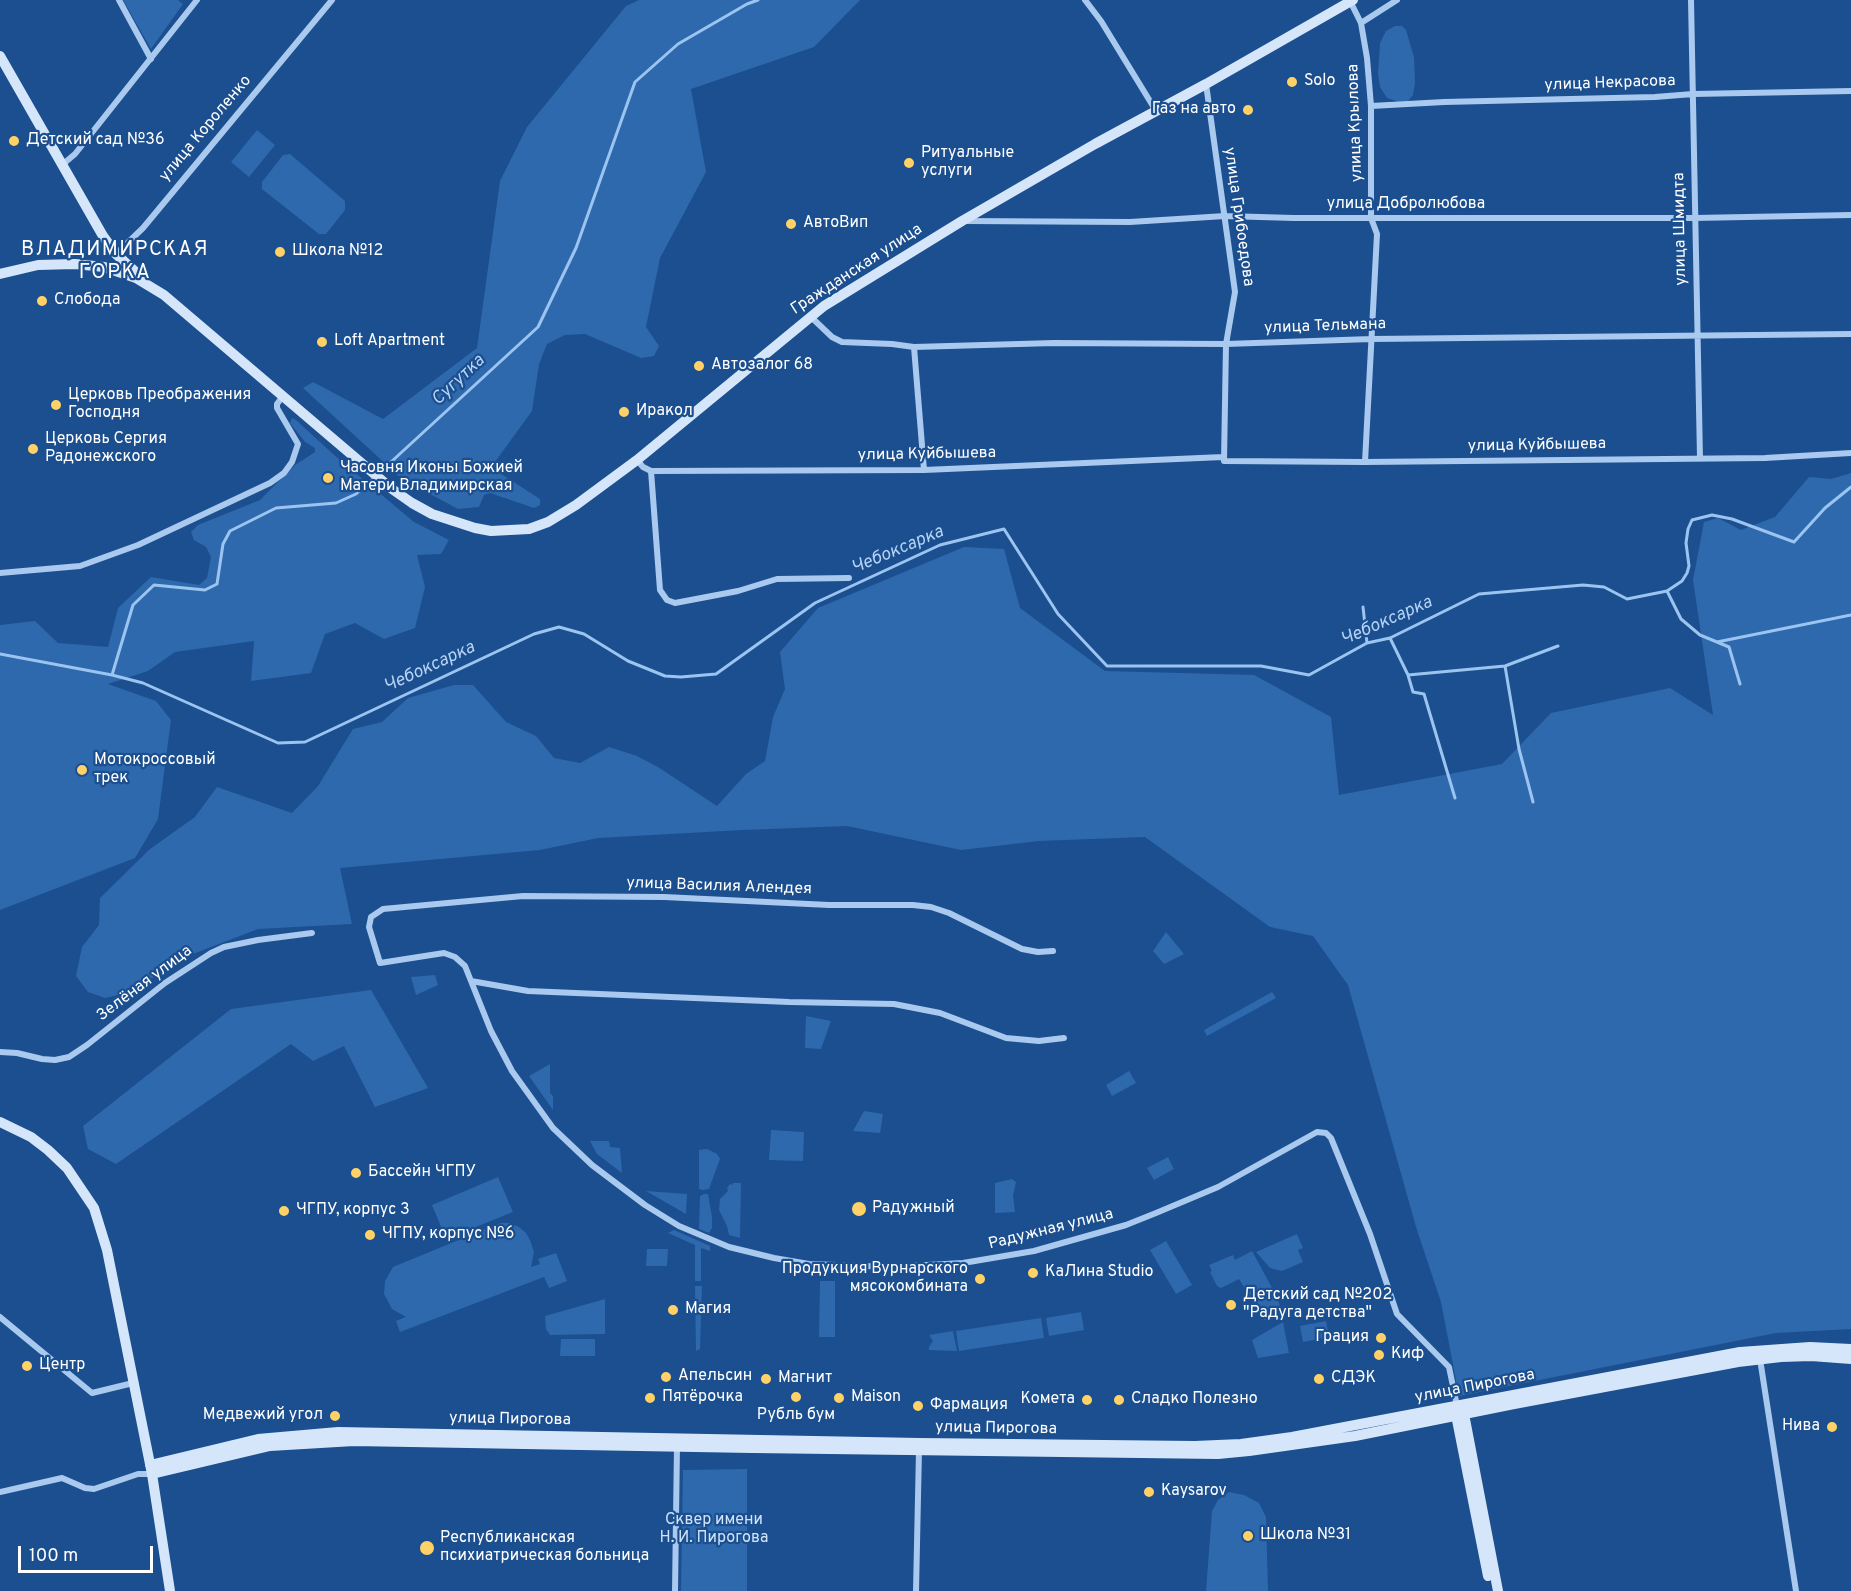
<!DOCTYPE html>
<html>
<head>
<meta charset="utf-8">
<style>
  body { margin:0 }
  #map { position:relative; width:1851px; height:1591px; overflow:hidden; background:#1b4f8f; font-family:Overpass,sans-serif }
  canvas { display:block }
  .scale { position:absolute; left:18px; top:1546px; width:135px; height:27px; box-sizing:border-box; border:3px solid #fff; border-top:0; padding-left:8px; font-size:18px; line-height:21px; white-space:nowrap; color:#fff; -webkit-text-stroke:4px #1b4f8f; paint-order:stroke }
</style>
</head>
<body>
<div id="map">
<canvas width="1851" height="1591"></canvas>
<div class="scale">100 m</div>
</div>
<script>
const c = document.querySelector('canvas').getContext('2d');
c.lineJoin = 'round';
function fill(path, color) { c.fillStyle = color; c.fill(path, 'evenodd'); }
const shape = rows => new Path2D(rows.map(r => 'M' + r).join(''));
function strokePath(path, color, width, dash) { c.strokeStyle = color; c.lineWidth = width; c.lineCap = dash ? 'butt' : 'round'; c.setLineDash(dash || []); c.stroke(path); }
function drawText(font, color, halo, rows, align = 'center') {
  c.font = font + ' Overpass,sans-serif'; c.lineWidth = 4.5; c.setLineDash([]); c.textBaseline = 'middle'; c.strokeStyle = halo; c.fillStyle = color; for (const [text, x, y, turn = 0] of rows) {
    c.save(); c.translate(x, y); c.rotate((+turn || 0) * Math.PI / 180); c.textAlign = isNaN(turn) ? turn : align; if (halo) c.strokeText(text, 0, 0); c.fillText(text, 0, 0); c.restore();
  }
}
fill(shape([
  [123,0,178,0,183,4,151,49],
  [639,0,860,0,814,47,691,89,706,172,660,258,646,327,659,346,654,356,641,358,585,334,565,335,547,344,539,364,532,411,495,462,495,470,540,499,540,505,534,508,490,493,484,495,479,507,458,509,402,479,303,388,313,382,383,419,477,348,500,181,527,127,626,6],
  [1395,26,1402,26,1406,30,1414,57,1415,83,1413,95,1408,101,1399,102,1387,98,1380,87,1378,74,1380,43,1386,31],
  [257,130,275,145,249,177,231,162],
  [290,154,345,201,345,210,326,234,319,234,262,189,262,182,283,155],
  [292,418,296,420,333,454,414,522,449,540,441,554,417,555,425,587,415,628,384,639,355,623,325,634,311,673,251,681,254,641,175,652,148,671,108,684,156,701,171,720,158,819,135,858,0,910,0,625,35,621,58,643,108,647,118,608,151,577,199,585,207,578,211,557,206,547,194,540,191,532,198,525,260,500,295,465,315,452,315,448,305,442,290,423],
  [1851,473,1851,1329,1776,1333,1459,1396,1441,1302,1416,1227,1348,985,1313,936,1270,927,1145,837,1039,841,961,850,847,826,743,830,598,838,540,850,340,868,352,924,258,929,193,954,127,993,105,998,88,992,76,976,82,947,99,925,100,898,150,849,195,817,217,787,292,813,318,786,353,729,382,722,408,698,454,685,473,685,506,722,536,736,554,758,580,763,609,747,637,756,658,767,717,806,746,774,765,761,773,717,785,689,780,652,818,608,964,547,1004,549,1020,608,1105,671,1254,675,1331,717,1339,795,1502,764,1551,713,1670,688,1713,715,1693,580,1704,522,1718,518,1741,530,1775,517,1809,477,1831,479],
  [1166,932,1184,954,1164,964,1153,951],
  [435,975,438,985,416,995,411,977],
  [371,990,428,1088,375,1107,344,1046,313,1061,291,1044,116,1164,88,1149,83,1126,231,1009],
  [1272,992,1276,998,1207,1036,1204,1030],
  [806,1016,831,1021,821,1049,805,1048],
  [550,1064,550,1093,553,1096,553,1110,529,1076],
  [1129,1071,1136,1083,1112,1096,1106,1085],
  [864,1111,883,1114,880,1133,853,1131],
  [771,1130,804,1132,803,1161,769,1160],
  [590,1141,609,1141,610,1147,620,1148,622,1173,597,1154],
  [707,1149,717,1154,720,1159,709,1189,703,1190,699,1189,699,1150],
  [1168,1157,1174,1169,1154,1180,1147,1168],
  [498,1177,513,1212,446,1239,432,1205],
  [1012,1179,1016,1182,1013,1196,1015,1212,995,1213,995,1183],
  [733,1183,741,1183,740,1238,729,1235,727,1226,719,1210,720,1199,728,1191,727,1188,730,1184,732,1185],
  [646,1191,687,1194,686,1214],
  [704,1194,708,1194,712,1217,712,1228,709,1233,699,1229,700,1196],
  [500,1223,509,1223,519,1227,526,1233,530,1240,534,1252,531,1267,540,1264,538,1259,556,1253,567,1281,549,1288,544,1277,400,1332,396,1321,406,1317,392,1309,384,1294,385,1281,393,1267],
  [674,1230,710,1246,710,1251,701,1248,701,1281,695,1281,695,1245,668,1233],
  [1297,1234,1303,1248,1298,1250,1303,1262,1282,1271,1270,1268,1256,1252],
  [1166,1241,1192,1285,1176,1294,1150,1250],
  [647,1249,668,1249,667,1266,646,1266],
  [1252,1251,1278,1299,1281,1311,1265,1320,1262,1318,1239,1279,1221,1288,1217,1286,1210,1272,1212,1271,1209,1265,1233,1255,1235,1260],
  [820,1281,835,1281,835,1337,819,1337],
  [695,1286,702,1286,700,1349,696,1351],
  [605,1299,605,1334,550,1335,546,1329,545,1316],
  [1081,1312,1084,1330,1049,1336,1046,1318],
  [1041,1318,1044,1338,959,1351,956,1331],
  [1326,1321,1329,1337,1303,1342,1300,1326],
  [1283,1322,1289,1353,1258,1358,1252,1340],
  [953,1331,957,1351,929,1350,929,1347,933,1341,929,1335],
  [561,1339,595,1339,595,1356,560,1356],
  [747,1469,747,1591,681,1591,683,1470],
  [1229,1492,1244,1495,1259,1503,1266,1517,1268,1591,1206,1591,1212,1511,1218,1500]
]), '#2e69ad');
strokePath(shape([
  [379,473,538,327,576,248,635,82,678,44,747,4,758,0],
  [1667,591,1681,619,1700,635,1729,647,1740,684],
  [1363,607,1367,643],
  [1390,638,1408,675,1505,666,1558,646],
  [1717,642,1851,615],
  [0,654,112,675,143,683,278,743,305,742,534,634,559,627,584,634,628,661,665,676,681,677,716,674,815,603,940,545,1004,529,1058,614,1107,666,1261,666,1309,675,1367,643,1390,638,1479,594,1583,585,1604,587,1627,599,1667,591,1682,581,1687,573,1689,566,1686,543,1688,529,1692,520,1712,515,1732,519,1794,542,1825,508,1851,487],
  [1505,666,1519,749,1533,802],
  [112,675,133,605,154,585,205,590,217,584,223,544,230,531,276,508,336,503,356,494,374,478],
  [1408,675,1413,692,1424,694,1455,798]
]), '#9cc4f0', 3);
strokePath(shape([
  [119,0,151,59],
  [1085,0,1101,21,1156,111],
  [1691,0,1700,458],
  [1350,1,1361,23,1367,58,1371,106,1371,218,1377,234,1365,462],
  [1361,23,1397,0],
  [1206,84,1235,292,1226,344,1224,461,1365,462,1765,458,1851,453],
  [1371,106,1444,102,1655,97,1693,94,1851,91],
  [62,165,75,154,197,0],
  [965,221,1130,222,1225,216,1294,218,1694,218,1851,215],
  [116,254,143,228,332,0],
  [810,316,832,337,842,342,892,344,914,347,1054,343,1226,344,1371,339,1851,334],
  [914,347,924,470],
  [637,460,643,467,651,471,924,470,1223,457],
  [651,471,660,590,667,600,675,603,738,591,777,579,849,578],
  [0,573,80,566,138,545,270,483,284,473,292,462,298,444,277,408,277,404,283,396],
  [1053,951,1038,952,1022,949,949,913,931,907,913,905,829,905,664,897,523,896,383,909,371,917,369,927,380,963,444,953,455,957,465,966,491,1031,512,1071,553,1128,592,1165,645,1205,679,1226,729,1247,774,1258,809,1264,891,1267,963,1263,1034,1251,1126,1225,1156,1213,1218,1187,1317,1132,1326,1133,1331,1138,1370,1234,1397,1314,1449,1367,1457,1406],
  [471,981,528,991,789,1002,894,1004,940,1013,1006,1038,1039,1041,1064,1038],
  [0,1052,17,1053,42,1059,55,1060,69,1057,87,1045,165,983,211,953,224,947,258,940,312,933],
  [0,1317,92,1393,133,1383],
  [1760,1359,1796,1591],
  [0,1492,62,1478,85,1488,94,1489,138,1474,152,1474],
  [675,1591,677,1446],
  [916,1591,919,1450]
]), '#a9c9ee', 6);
strokePath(shape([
  [0,56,103,236,116,254,141,277],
  [0,274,38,265,75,264,104,267,136,278,164,295,392,489,412,503,432,514,475,528,491,531,529,529,548,522,576,505,637,460,824,306,962,221,1095,144,1206,84,1353,0],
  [0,1122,31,1137,48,1150,67,1168,94,1208,107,1250,152,1474,170,1591],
  [1459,1408,1464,1414,1498,1591],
  [1457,1409,1456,1415,1488,1576],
  [150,1465,258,1439,338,1432,919,1443,1195,1446,1241,1444,1292,1437,1740,1352,1810,1347,1851,1349],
  [152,1474,270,1446,354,1441,752,1448,1218,1454,1249,1451,1355,1436,1514,1404,1738,1362,1781,1357,1811,1356,1851,1359]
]), '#d6e6fa', 10);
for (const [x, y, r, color] of [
  [1292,82,6,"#ffd166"],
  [1248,110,6,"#ffd166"],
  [14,141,6,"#ffd166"],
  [909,163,6,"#ffd166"],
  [791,224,6,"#ffd166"],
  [280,252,6,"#ffd166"],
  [42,301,6,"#ffd166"],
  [322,342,6,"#ffd166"],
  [699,366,6,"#ffd166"],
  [56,405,6,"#ffd166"],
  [624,412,6,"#ffd166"],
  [33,449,6,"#ffd166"],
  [328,478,6,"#ffd166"],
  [82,770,6,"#ffd166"],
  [356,1173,6,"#ffd166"],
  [859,1209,8,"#ffd166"],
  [284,1211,6,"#ffd166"],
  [370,1235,6,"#ffd166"],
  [1033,1273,6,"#ffd166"],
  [980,1279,6,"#ffd166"],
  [1231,1305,6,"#ffd166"],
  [673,1310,6,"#ffd166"],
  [1381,1338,6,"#ffd166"],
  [1379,1355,6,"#ffd166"],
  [27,1366,6,"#ffd166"],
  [666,1377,6,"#ffd166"],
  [766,1379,6,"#ffd166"],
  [1319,1379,6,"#ffd166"],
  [796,1397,6,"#ffd166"],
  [650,1398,6,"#ffd166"],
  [839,1398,6,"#ffd166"],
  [1087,1400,6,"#ffd166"],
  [1119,1400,6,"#ffd166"],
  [918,1406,6,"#ffd166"],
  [335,1416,6,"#ffd166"],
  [1832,1427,6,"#ffd166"],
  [1149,1492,6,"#ffd166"],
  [1248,1536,6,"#ffd166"],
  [427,1548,8,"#ffd166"]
]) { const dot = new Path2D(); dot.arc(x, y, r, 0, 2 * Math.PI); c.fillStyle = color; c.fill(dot); strokePath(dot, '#1b4f8f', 2); }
drawText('16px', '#fff', '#1b4f8f', [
  ["Solo",1304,82],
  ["Газ на авто",1236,110,"right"],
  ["Детский сад №36",26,141],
  ["Ритуальные",921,154],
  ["услуги",921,172],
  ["АвтоВип",803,224],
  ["Школа №12",292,252],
  ["Слобода",54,301],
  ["Loft Apartment",334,342],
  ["Автозалог 68",711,366],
  ["Церковь Преображения",68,396],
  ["Господня",68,414],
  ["Иракол",636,412],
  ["Церковь Сергия",45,440],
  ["Радонежского",45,458],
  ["Часовня Иконы Божией",340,469],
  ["Матери Владимирская",340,487],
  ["Мотокроссовый",94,761],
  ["трек",94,779],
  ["Бассейн ЧГПУ",368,1173],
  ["Радужный",872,1209],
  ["ЧГПУ, корпус 3",296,1211],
  ["ЧГПУ, корпус №6",382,1235],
  ["Продукция Вурнарского",968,1270,"right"],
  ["мясокомбината",968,1288,"right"],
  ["КаЛина Studio",1045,1273],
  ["Детский сад №202",1243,1296],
  ["\"Радуга детства\"",1243,1314],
  ["Магия",685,1310],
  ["Грация",1369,1338,"right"],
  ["Киф",1391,1355],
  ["Центр",39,1366],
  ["Апельсин",678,1377],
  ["Магнит",778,1379],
  ["СДЭК",1331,1379],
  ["Пятёрочка",662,1398],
  ["Maison",851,1398],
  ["Комета",1075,1400,"right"],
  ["Сладко Полезно",1131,1400],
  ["Фармация",930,1406],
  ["Медвежий угол",323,1416,"right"],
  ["Рубль бум",796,1416,"center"],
  ["Нива",1820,1427,"right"],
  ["Kaysarov",1161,1492],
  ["Школа №31",1260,1536],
  ["Республиканская",440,1539],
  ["психиатрическая больница",440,1557]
], 'left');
drawText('16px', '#fff', '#1b4f8f', [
  ["улица Некрасова",1610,84,-2],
  ["улица Крылова",1356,123,-92],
  ["улица Короленко",206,129,-50],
  ["улица Добролюбова",1406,205],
  ["улица Грибоедова",1238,217,82],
  ["улица Шмидта",1681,229,-91],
  ["Гражданская улица",857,270,-33],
  ["улица Тельмана",1325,327,-2],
  ["улица Куйбышева",1537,446,-1],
  ["улица Куйбышева",927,455,-1],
  ["улица Василия Алендея",719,887,2],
  ["Зелёная улица",145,984,-37],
  ["Радужная улица",1051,1230,-14],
  ["улица Пирогова",1475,1387,-11],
  ["улица Пирогова",510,1420,1],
  ["улица Пирогова",996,1429,1]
]);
drawText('16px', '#cfe3fa', '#1b4f8f', [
  ["Сквер имени",714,1521],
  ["Н. И. Пирогова",714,1539]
]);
drawText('italic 18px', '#b5d3f5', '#1b4f8f', [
  ["Сугутка",459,381,-43],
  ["Чебоксарка",898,551,-23],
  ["Чебоксарка",1387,622,-24],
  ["Чебоксарка",430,668,-25]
]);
c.letterSpacing = '1.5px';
drawText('20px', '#fff', '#1b4f8f', [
  ["ВЛАДИМИРСКАЯ",115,251],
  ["ГОРКА",115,274]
]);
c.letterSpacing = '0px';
</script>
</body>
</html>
